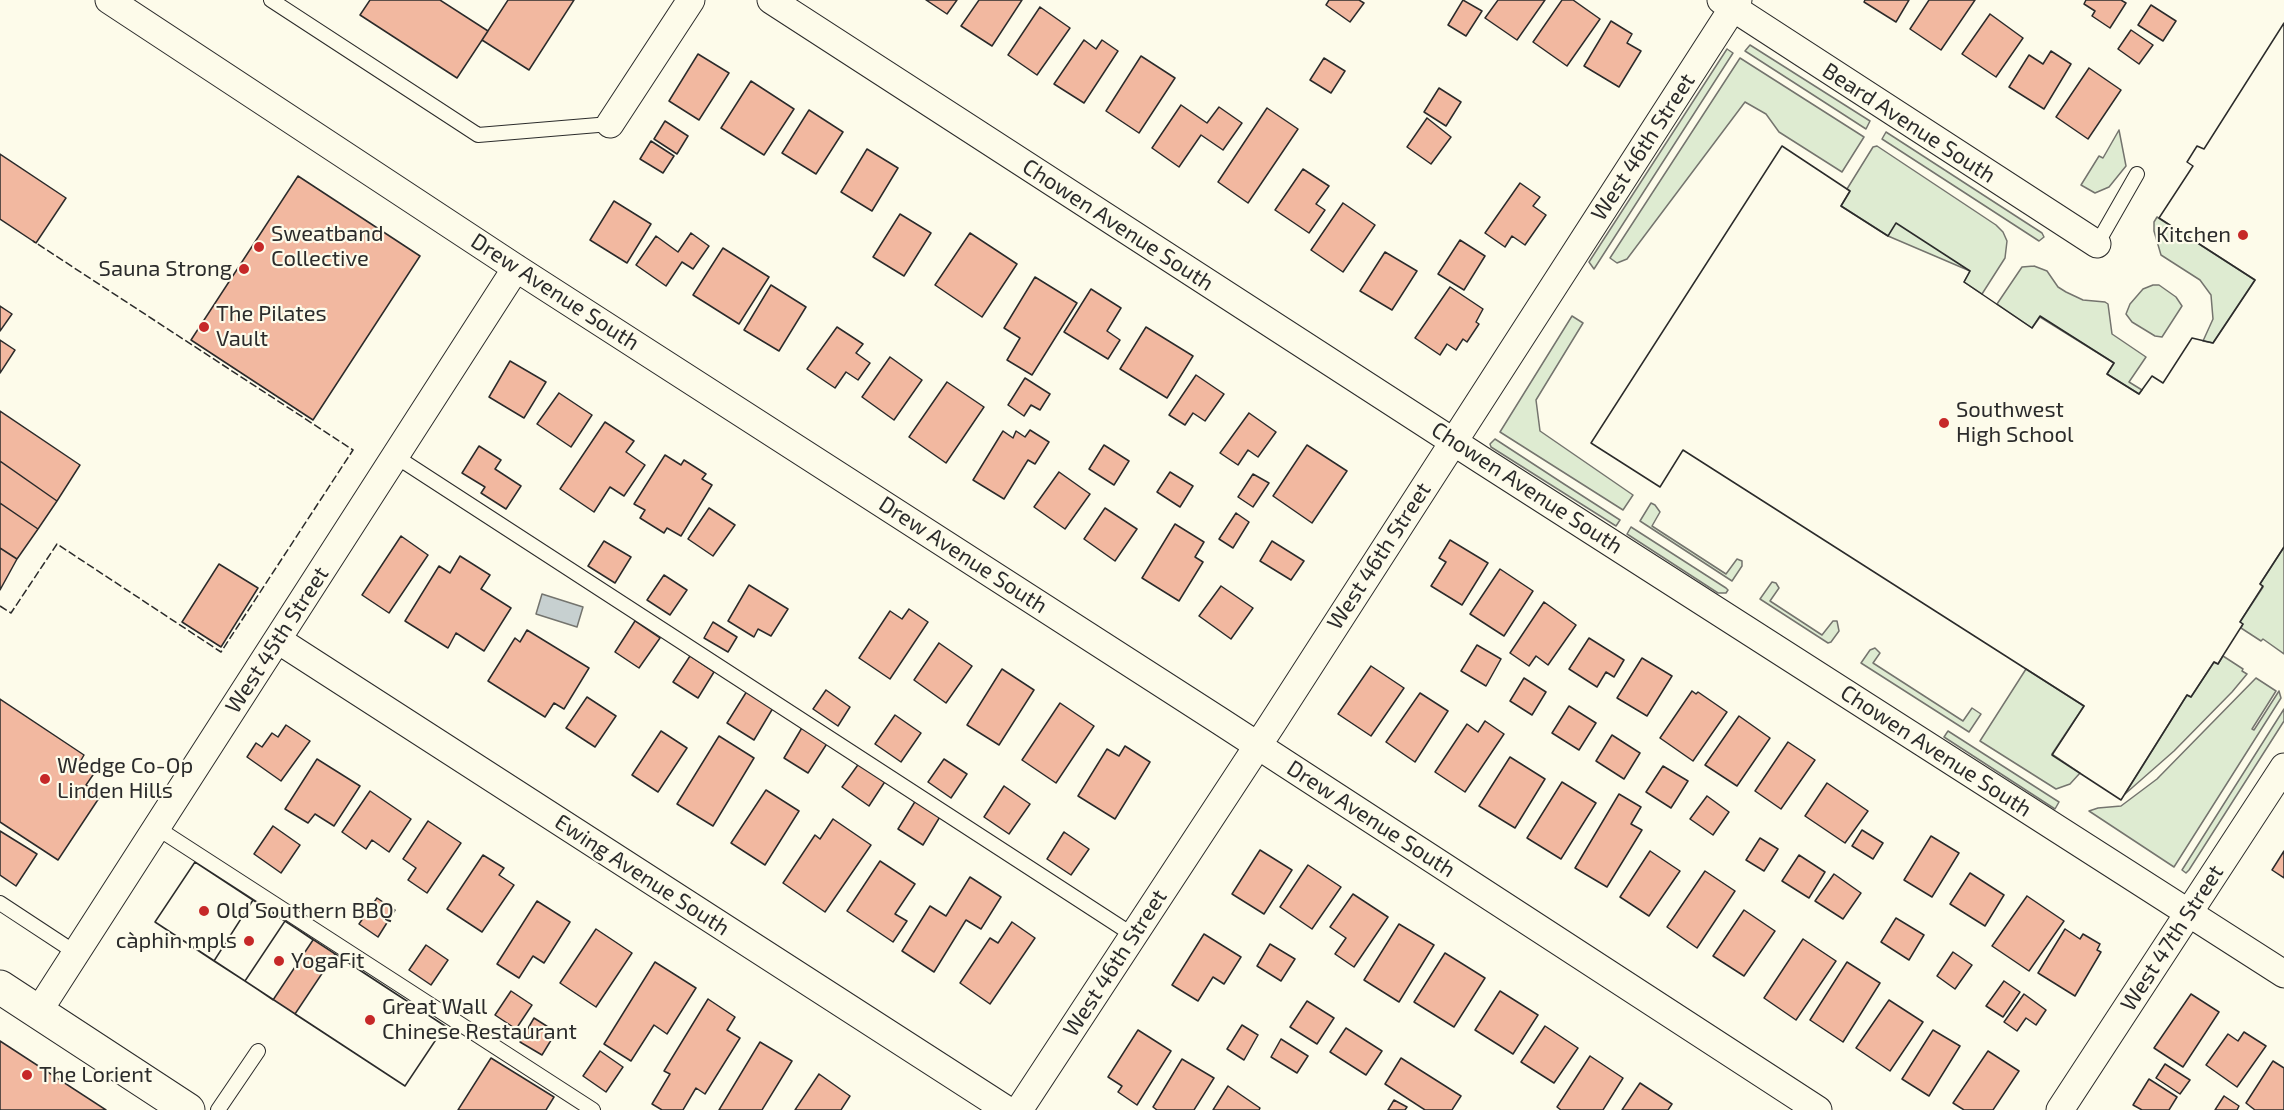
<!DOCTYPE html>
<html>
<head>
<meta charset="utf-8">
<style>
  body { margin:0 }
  canvas { display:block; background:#fdfbea }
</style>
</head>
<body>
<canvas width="2284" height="1110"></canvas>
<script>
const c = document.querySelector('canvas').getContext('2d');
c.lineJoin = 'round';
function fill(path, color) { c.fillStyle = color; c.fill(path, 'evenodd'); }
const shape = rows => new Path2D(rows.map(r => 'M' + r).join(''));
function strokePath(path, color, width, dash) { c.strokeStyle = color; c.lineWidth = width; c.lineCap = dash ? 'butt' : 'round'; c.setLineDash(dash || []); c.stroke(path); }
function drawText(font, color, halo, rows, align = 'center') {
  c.font = font + ' "Exo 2",sans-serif'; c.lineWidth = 4.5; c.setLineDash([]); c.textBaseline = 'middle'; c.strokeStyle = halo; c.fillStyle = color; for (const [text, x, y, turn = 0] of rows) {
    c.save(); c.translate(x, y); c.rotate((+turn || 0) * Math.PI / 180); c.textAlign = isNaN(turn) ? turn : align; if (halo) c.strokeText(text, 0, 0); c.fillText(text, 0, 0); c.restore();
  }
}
const green = shape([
  [1750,45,1870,121,1866,129,1745,51,1750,45],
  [1727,49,1733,53,1594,269,1589,262,1727,49],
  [1740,58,1864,137,1842,172,1779,132,1766,114,1745,102,1627,259,1617,263,1610,258,1740,58],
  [2119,130,2126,166,2109,187,2095,193,2081,185,2099,156,2103,158,2119,130],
  [1886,132,2042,233,2044,237,2039,241,1882,139,1886,132],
  [1877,146,1996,225,2003,232,2007,241,2005,258,1982,294,1964,282,1970,271,1888,236,1841,206,1850,191,1847,189,1873,147,1877,146],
  [2157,217,2255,280,2213,343,2203,341,2213,319,2211,295,2200,280,2161,255,2154,231,2154,222,2157,217],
  [2034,266,2047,271,2058,287,2066,292,2083,300,2105,302,2108,304,2112,334,2146,357,2129,382,2142,390,2139,394,2107,374,2114,363,2040,317,2032,328,1997,304,2022,267,2034,266],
  [2153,285,2159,285,2176,297,2182,306,2162,337,2155,336,2132,322,2126,314,2130,304,2143,289,2153,285],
  [1572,316,1583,323,1536,400,1540,431,1633,495,1623,510,1500,432,1572,316],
  [1495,439,1564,484,1620,520,1616,526,1491,447,1490,444,1495,439],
  [1651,503,1655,505,1660,512,1652,526,1726,574,1737,559,1742,561,1742,566,1732,581,1640,521,1651,503],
  [1631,527,1726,588,1728,590,1726,593,1718,593,1627,534,1631,527],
  [2284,547,2284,654,2263,639,2261,641,2241,628,2243,624,2240,622,2263,587,2260,584,2284,547],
  [1772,582,1776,583,1779,588,1770,601,1822,635,1833,621,1837,621,1839,631,1831,642,1828,643,1760,599,1772,582],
  [1875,648,1880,653,1873,663,1963,721,1972,708,1981,714,1969,732,1861,663,1870,650,1875,648],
  [2223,656,2243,669,2242,671,2247,674,2232,692,2174,751,2125,794,2187,695,2191,697,2214,662,2218,664,2223,656],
  [2026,669,2084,706,2052,754,2080,773,2070,784,2056,789,1980,741,2026,669],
  [2256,678,2276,691,2252,729,2254,730,2279,691,2281,698,2174,867,2089,811,2098,808,2121,806,2157,779,2256,678],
  [2284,709,2284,721,2189,870,2186,873,2182,870,2284,709],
  [1948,731,2059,802,2055,809,1944,737,1948,731]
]);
fill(green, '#deebd1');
strokePath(green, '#74746e', 1.5);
const water = shape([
  [542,594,583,607,577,627,536,614,542,594]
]);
fill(water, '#c7d0d0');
strokePath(water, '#74746e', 1.5);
const building = shape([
  [370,0,440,0,488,31,457,78,360,15,370,0],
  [508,0,574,0,529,70,482,40,508,0],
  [926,0,957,0,947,14,926,0],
  [979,0,1022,0,992,46,961,26,979,0],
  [1329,0,1359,0,1364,3,1350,22,1326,5,1329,0],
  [1463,0,1482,11,1466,36,1448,25,1463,0],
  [1498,0,1545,0,1517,40,1485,18,1498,0],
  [1562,0,1573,0,1600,19,1567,66,1533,42,1562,0],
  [1865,0,1909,0,1896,22,1864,2,1865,0],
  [1929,0,1975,0,1941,50,1910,29,1929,0],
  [2086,0,2121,0,2126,3,2110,28,2092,16,2095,11,2084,4,2086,0],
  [2151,5,2176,21,2163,41,2138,25,2151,5],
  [1040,7,1070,28,1037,75,1008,55,1040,7],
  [1990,14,2023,38,1996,77,1962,54,1990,14],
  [1611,21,1632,34,1627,43,1641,51,1619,87,1584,66,1611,21],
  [2284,23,2284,547,2260,584,2263,586,2240,622,2243,624,2224,654,2218,664,2214,662,2191,697,2187,695,2121,800,2052,755,2084,706,1683,450,1660,487,1591,443,1782,146,1850,191,1841,206,1888,236,1896,223,1970,271,1964,282,2032,328,2040,316,2114,363,2107,374,2139,394,2152,376,2163,383,2192,338,2213,343,2255,280,2159,218,2193,166,2187,162,2197,146,2204,149,2284,23],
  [2284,23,2284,547,2260,584,2263,586,2240,622,2243,624,2224,654,2218,664,2214,662,2191,697,2187,695,2121,800,2052,755,2084,706,1683,450,1660,487,1591,443,1782,146,1850,191,1841,206,1888,236,1896,223,1970,271,1964,282,2032,328,2040,316,2114,363,2107,374,2139,394,2152,376,2163,383,2192,338,2213,343,2255,280,2159,218,2193,166,2187,162,2197,146,2204,149,2284,23],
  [2131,30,2153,45,2139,64,2118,49,2131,30],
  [1084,40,1096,49,1102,40,1118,51,1084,103,1054,84,1084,40],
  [2051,51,2071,64,2044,109,2009,87,2029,55,2043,64,2051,51],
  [698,54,729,73,699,120,669,101,698,54],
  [1141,56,1175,78,1139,133,1106,111,1141,56],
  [1324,58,1345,71,1331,93,1310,80,1324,58],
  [2089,68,2121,90,2088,139,2056,117,2089,68],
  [751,81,794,109,764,155,721,128,751,81],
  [1439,88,1461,102,1446,126,1424,112,1439,88],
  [1181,105,1207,123,1219,107,1242,123,1223,150,1201,135,1179,167,1152,148,1181,105],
  [1267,108,1298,129,1248,203,1218,182,1267,108],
  [809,110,843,132,816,174,782,153,809,110],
  [1427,118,1451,137,1431,164,1407,147,1427,118],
  [665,121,688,136,677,154,654,139,665,121],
  [651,141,674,156,663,173,640,159,651,141],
  [867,149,898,168,872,211,841,192,867,149],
  [0,154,66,198,36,243,0,219,0,154],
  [1303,169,1329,186,1316,204,1325,210,1309,233,1275,210,1303,169],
  [298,176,420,256,313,420,191,340,298,176],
  [1520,183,1540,197,1533,206,1546,215,1525,245,1512,236,1505,247,1485,233,1520,183],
  [614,201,651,224,627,263,590,240,614,201],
  [1343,203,1375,225,1343,272,1311,250,1343,203],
  [900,214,931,233,904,276,873,257,900,214],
  [691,233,709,246,693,269,682,262,666,286,636,265,656,236,678,252,691,233],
  [970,233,1017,264,982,317,935,285,970,233],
  [1460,240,1485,256,1464,290,1438,274,1460,240],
  [723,248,769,277,739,324,693,295,723,248],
  [1385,252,1417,271,1392,310,1360,291,1385,252],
  [1035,277,1077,303,1032,375,1007,360,1020,338,1004,328,1035,277],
  [771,285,806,307,779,351,744,330,771,285],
  [1450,287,1483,309,1476,322,1479,324,1467,342,1463,339,1456,350,1447,344,1440,355,1415,338,1450,287],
  [1091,289,1121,308,1107,331,1120,340,1108,359,1064,332,1091,289],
  [0,306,12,314,0,331,0,306],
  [837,327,863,344,856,353,870,363,858,380,846,372,835,388,807,369,837,327],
  [1146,327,1193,356,1167,398,1120,369,1146,327],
  [0,340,15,350,0,373,0,340],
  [890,357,922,380,894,420,862,397,890,357],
  [510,361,546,382,524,418,489,397,510,361],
  [1196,375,1224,394,1205,421,1193,413,1185,425,1169,415,1196,375],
  [1025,378,1050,394,1040,410,1031,405,1024,416,1008,405,1025,378],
  [947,382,984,407,946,463,909,437,947,382],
  [559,393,592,415,571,447,537,424,559,393],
  [0,411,80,465,57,501,0,461,0,411],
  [1249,413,1276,432,1258,457,1248,450,1238,465,1220,453,1249,413],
  [605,422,634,441,626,452,645,465,624,496,610,487,594,512,560,489,605,422],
  [1030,430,1049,442,1035,464,1028,460,1004,499,973,480,1003,431,1013,438,1016,431,1025,437,1030,430],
  [1104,445,1129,461,1114,485,1089,469,1104,445],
  [1307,445,1347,471,1312,523,1273,496,1307,445],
  [479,446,501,460,495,469,521,486,506,509,481,493,485,487,462,473,479,446],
  [665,455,681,465,684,460,706,474,702,479,712,485,681,536,667,528,664,533,640,518,645,510,634,504,665,455],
  [0,461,57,501,38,529,0,503,0,461],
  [1059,472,1090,494,1065,529,1034,507,1059,472],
  [1170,472,1193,486,1180,507,1157,492,1170,472],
  [1253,474,1269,483,1253,507,1238,497,1253,474],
  [0,503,38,529,17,559,0,548,0,503],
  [709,508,735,525,713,556,688,539,709,508],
  [1105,508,1137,529,1115,561,1084,539,1105,508],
  [1236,513,1249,522,1233,548,1219,539,1236,513],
  [1175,524,1204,542,1195,557,1203,562,1179,601,1142,578,1175,524],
  [401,536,428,555,389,613,362,595,401,536],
  [1450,540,1488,563,1462,605,1431,586,1446,562,1439,558,1450,540],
  [604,541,631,557,615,583,588,566,604,541],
  [1272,541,1304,561,1291,580,1260,561,1272,541],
  [0,548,17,559,0,590,0,548],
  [460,556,490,575,481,589,511,608,484,651,456,633,448,648,405,621,439,566,450,573,460,556],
  [219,564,258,588,221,647,182,622,219,564],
  [1500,569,1533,591,1504,636,1470,614,1500,569],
  [664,575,687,590,670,615,647,600,664,575],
  [749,585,788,609,771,636,758,629,754,637,728,621,749,585],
  [1221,586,1253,608,1231,639,1199,616,1221,586],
  [1544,602,1576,625,1548,665,1536,656,1529,666,1510,653,1544,602],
  [909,609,928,622,890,679,859,658,890,611,902,619,909,609],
  [635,621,660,638,639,668,615,652,635,621],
  [713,622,737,637,728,652,704,638,713,622],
  [527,630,589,668,564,709,554,703,545,717,488,681,515,638,520,642,527,630],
  [1589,638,1624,660,1614,677,1606,672,1597,687,1569,669,1589,638],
  [939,643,972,666,946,703,914,680,939,643],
  [1477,645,1501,659,1486,686,1461,671,1477,645],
  [690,656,714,672,698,698,673,682,690,656],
  [1642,658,1672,676,1647,716,1617,698,1642,658],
  [1371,666,1404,688,1371,736,1338,714,1371,666],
  [1002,669,1034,690,999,745,967,725,1002,669],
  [1524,678,1546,692,1532,715,1510,701,1524,678],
  [826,690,850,707,838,726,813,709,826,690],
  [747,691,773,708,754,740,727,723,747,691],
  [1692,691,1696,694,1698,692,1727,712,1693,761,1660,738,1692,691],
  [1420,693,1448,711,1415,762,1386,742,1420,693],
  [587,697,616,716,595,747,566,728,587,697],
  [0,699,84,755,80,762,95,772,86,785,101,795,58,860,0,822,0,699],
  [1060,703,1094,726,1056,783,1022,760,1060,703],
  [1569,706,1596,723,1579,750,1552,733,1569,706],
  [895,715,921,733,901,762,875,744,895,715],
  [1739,716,1770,738,1737,786,1705,765,1739,716],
  [1485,721,1504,734,1465,792,1435,772,1467,724,1478,732,1485,721],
  [286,725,310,741,281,781,247,757,256,743,262,747,272,733,278,737,286,725],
  [803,726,828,742,808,773,784,758,803,726],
  [661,731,687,748,658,792,632,775,661,731],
  [1612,735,1640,753,1624,779,1596,761,1612,735],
  [719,736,754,758,713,826,677,804,719,736],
  [1788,742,1815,760,1781,809,1755,791,1788,742],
  [1125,746,1150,762,1115,819,1078,796,1107,749,1119,756,1125,746],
  [1510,757,1545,779,1515,828,1479,806,1510,757],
  [317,759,360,786,334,826,315,814,308,823,285,809,317,759],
  [944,759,967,774,951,798,928,782,944,759],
  [860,762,886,780,869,806,842,787,860,762],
  [1663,766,1688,781,1671,808,1646,792,1663,766],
  [1562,782,1596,803,1561,859,1527,838,1562,782],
  [1827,783,1868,811,1845,843,1805,816,1827,783],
  [1004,786,1030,804,1009,834,984,817,1004,786],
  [766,790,799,811,765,865,731,843,766,790],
  [370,791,411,819,389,852,372,840,366,849,342,832,370,791],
  [1619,794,1641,807,1631,824,1642,830,1607,887,1575,868,1619,794],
  [1707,796,1729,812,1713,835,1690,819,1707,796],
  [916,800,941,815,923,845,898,829,916,800],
  [833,819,871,845,825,912,783,883,815,835,820,839,833,819],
  [428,821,461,843,427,893,408,880,416,868,403,859,428,821],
  [273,826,300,845,281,873,254,854,273,826],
  [1862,830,1883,843,1873,859,1852,846,1862,830],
  [0,831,37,854,16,886,0,875,0,831],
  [1064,832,1089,849,1071,875,1047,859,1064,832],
  [1931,836,1959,853,1932,897,1904,880,1931,836],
  [1760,838,1778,849,1764,871,1746,860,1760,838],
  [1260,850,1292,870,1264,914,1232,894,1260,850],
  [1650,851,1680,871,1649,916,1620,897,1650,851],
  [2284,851,2284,878,2272,870,2284,851],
  [483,855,504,868,499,875,514,885,482,932,447,909,483,855],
  [1799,855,1825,872,1809,898,1782,881,1799,855],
  [880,861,915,884,895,914,907,921,893,942,847,911,880,861],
  [195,862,445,1026,405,1086,155,922,195,862],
  [195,862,253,900,214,961,155,922,195,862],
  [1308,865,1341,887,1312,929,1280,907,1308,865],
  [1705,871,1735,891,1697,948,1667,927,1705,871],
  [1970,873,2004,895,1985,926,1950,904,1970,873],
  [1834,874,1861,893,1843,919,1815,901,1834,874],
  [970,877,1001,897,981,929,966,920,934,972,902,951,930,906,946,916,970,877],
  [1353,894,1388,917,1354,967,1335,954,1346,938,1330,927,1353,894],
  [2027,896,2064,921,2029,971,1992,946,2027,896],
  [377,898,395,910,378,937,359,924,377,898],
  [253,900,285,921,245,981,214,961,253,900],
  [537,901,570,922,544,963,533,956,519,978,497,964,537,901],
  [1744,910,1775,931,1744,976,1713,956,1744,910],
  [1896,918,1924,935,1909,960,1881,942,1896,918],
  [285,921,313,940,273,1000,245,981,285,921],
  [1012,922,1035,938,990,1004,960,983,990,938,998,943,1012,922],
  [1399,924,1434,945,1399,1002,1364,980,1399,924],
  [596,929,632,953,596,1007,560,983,596,929],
  [2065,929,2080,939,2083,934,2100,944,2097,950,2101,952,2075,996,2038,973,2065,929],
  [1204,934,1241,957,1224,984,1213,977,1198,1001,1172,985,1204,934],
  [1803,939,1836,961,1796,1020,1764,998,1803,939],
  [1270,944,1295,959,1281,981,1257,966,1270,944],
  [426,945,448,960,431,985,409,970,426,945],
  [1953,952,1972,965,1955,989,1937,976,1953,952],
  [1445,953,1485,978,1454,1027,1414,1002,1445,953],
  [335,954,445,1026,405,1086,295,1014,335,954],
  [655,962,696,988,667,1034,654,1025,631,1061,604,1044,655,962],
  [1847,962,1880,983,1843,1042,1810,1020,1847,962],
  [2004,981,2020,992,2003,1017,1986,1006,2004,981],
  [511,991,532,1005,516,1029,495,1015,511,991],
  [1500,991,1538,1015,1513,1054,1475,1030,1500,991],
  [2024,994,2046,1010,2036,1025,2026,1018,2017,1031,2004,1022,2024,994],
  [2191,994,2219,1012,2183,1067,2154,1048,2191,994],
  [708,999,735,1017,727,1030,740,1038,705,1094,696,1088,683,1110,662,1110,652,1104,670,1074,664,1071,708,999],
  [1889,1000,1923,1022,1890,1071,1856,1048,1889,1000],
  [1307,1001,1334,1018,1317,1044,1290,1027,1307,1001],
  [534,1018,556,1032,542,1055,520,1042,534,1018],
  [1242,1025,1258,1035,1244,1060,1227,1049,1242,1025],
  [1545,1026,1578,1048,1554,1083,1521,1062,1545,1026],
  [1346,1028,1382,1051,1366,1075,1330,1052,1346,1028],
  [1138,1030,1171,1051,1137,1105,1118,1092,1122,1086,1108,1077,1138,1030],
  [1933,1030,1960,1046,1929,1096,1902,1079,1933,1030],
  [2244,1032,2266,1046,2237,1087,2206,1065,2228,1034,2238,1041,2244,1032],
  [1281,1039,1308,1056,1297,1073,1271,1057,1281,1039],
  [0,1041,106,1110,0,1110,0,1041],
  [760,1042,792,1061,762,1110,719,1110,760,1042],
  [600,1051,623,1067,606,1092,583,1076,600,1051],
  [1988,1051,2019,1071,1993,1110,1964,1110,1953,1103,1988,1051],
  [1590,1056,1623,1078,1603,1110,1561,1110,1557,1107,1590,1056],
  [491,1058,554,1097,546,1110,458,1110,491,1058],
  [1401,1058,1461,1096,1452,1110,1425,1110,1385,1084,1401,1058],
  [1182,1059,1214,1078,1194,1110,1157,1110,1153,1107,1182,1059],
  [2273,1061,2284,1068,2284,1110,2255,1110,2246,1103,2273,1061],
  [2165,1064,2190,1080,2180,1094,2156,1078,2165,1064],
  [819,1074,850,1096,841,1110,795,1110,819,1074],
  [2149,1079,2177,1097,2169,1110,2142,1110,2133,1105,2149,1079],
  [1640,1083,1672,1104,1668,1110,1622,1110,1640,1083],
  [1228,1086,1260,1108,1259,1110,1213,1110,1228,1086],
  [2224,1096,2239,1106,2237,1110,2215,1110,2224,1096],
  [1394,1100,1407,1107,1405,1110,1388,1110,1394,1100]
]);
fill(building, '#f2b8a0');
strokePath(building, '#2b2b2b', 1.5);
const service = shape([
  [271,0,478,135,610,124],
  [2097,244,2137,174],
  [395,456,1133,935],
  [157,828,593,1110],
  [0,903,76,953],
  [218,1110,258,1051]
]);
const minor = shape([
  [109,0,516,268,1220,721,1818,1110],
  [771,0,1480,459,2284,974],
  [1721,0,2097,244],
  [610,124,691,0],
  [278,640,1007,1110],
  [38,1012,516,268],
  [1019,1110,1272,724,1738,0],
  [2060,1110,2284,767]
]);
const secondary = shape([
  [0,987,188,1110]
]);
strokePath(service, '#2b2b2b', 16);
strokePath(minor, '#2b2b2b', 29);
strokePath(secondary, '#2b2b2b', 35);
strokePath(service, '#fdfbea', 14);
strokePath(minor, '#fdfbea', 27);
strokePath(secondary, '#fdfbea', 33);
strokePath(shape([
  [0,606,11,613,57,544,221,652,353,450,33,241]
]), '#2b2b2b', 1.5, [8, 3]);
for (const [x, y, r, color] of [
  [2243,235,6,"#c62828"],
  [259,247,6,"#c62828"],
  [244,269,6,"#c62828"],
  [204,327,6,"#c62828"],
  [1944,423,6,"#c62828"],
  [45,779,6,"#c62828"],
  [204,911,6,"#c62828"],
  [249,941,6,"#c62828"],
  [279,961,6,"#c62828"],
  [370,1020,6,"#c62828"],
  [27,1075,6,"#c62828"]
]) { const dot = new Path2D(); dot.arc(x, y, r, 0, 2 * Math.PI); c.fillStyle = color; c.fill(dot); strokePath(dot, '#fdfbea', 2); }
drawText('22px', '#2b2b2b', '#fdfbea', [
  ["Beard Avenue South",1909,123,33],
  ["West 46th Street",1643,147,-57],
  ["Chowen Avenue South",1118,225,33],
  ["Drew Avenue South",555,292,33],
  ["Chowen Avenue South",1527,488,33],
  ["Drew Avenue South",963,555,33],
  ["West 46th Street",1379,556,-57],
  ["West 45th Street",277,640,-57],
  ["Chowen Avenue South",1936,751,33],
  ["Drew Avenue South",1371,819,33],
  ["Ewing Avenue South",642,875,33],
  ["West 47th Street",2172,938,-57],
  ["West 46th Street",1115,963,-57]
]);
drawText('22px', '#2b2b2b', '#fdfbea', [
  ["Sweatband",271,234],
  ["Collective",271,259],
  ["Kitchen",2231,235,"right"],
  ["Sauna Strong",232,269,"right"],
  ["The Pilates",216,314],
  ["Vault",216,339],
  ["Southwest",1956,410],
  ["High School",1956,435],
  ["Wedge Co-Op",57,766],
  ["Linden Hills",57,791],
  ["Old Southern BBQ",216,911],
  ["càphin mpls",237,941,"right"],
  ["YogaFit",291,961],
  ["Great Wall",382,1007],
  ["Chinese Restaurant",382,1032],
  ["The Lorient",39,1075]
], 'left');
</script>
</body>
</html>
